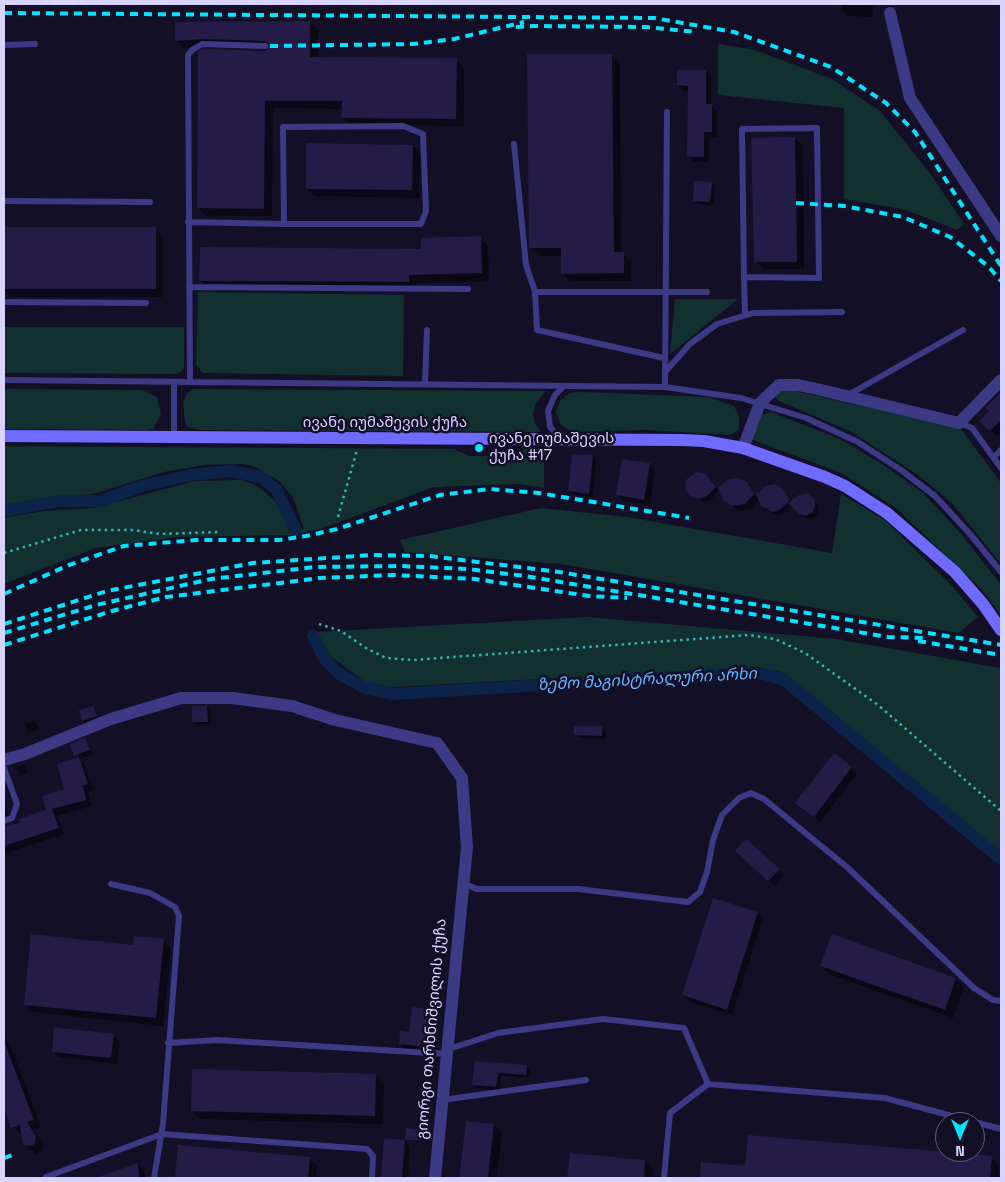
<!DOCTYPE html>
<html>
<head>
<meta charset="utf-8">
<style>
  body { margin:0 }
  #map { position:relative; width:1005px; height:1182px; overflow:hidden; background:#130f26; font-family:"Space Grotesk",sans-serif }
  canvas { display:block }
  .frame { position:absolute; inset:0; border:5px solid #d9d4ff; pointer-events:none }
  .north { position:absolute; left:935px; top:1112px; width:50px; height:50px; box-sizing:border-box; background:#130f26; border:1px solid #625e7d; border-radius:50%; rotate:180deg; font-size:14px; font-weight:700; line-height:20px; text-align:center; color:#d9d4ff }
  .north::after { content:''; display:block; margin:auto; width:18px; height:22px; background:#00e5ff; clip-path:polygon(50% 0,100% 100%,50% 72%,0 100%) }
</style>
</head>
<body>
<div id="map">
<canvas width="1005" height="1182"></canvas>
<div class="frame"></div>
<div class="north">N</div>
</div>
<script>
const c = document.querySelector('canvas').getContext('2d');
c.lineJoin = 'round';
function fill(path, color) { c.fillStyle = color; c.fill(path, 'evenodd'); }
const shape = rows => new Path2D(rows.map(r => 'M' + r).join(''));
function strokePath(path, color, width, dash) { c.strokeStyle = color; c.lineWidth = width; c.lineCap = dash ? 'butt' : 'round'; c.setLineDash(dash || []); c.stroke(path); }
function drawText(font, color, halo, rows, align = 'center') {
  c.font = font + ' "Space Grotesk","Noto Sans Georgian",sans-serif'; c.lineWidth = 5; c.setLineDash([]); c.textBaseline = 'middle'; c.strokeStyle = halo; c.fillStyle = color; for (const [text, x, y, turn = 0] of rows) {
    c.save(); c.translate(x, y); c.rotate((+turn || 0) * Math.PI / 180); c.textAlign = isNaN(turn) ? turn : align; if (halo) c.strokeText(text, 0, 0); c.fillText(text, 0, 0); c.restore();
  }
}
fill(shape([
  [718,44,755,50,832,79,880,111,930,173,964,224,957,230,906,210,844,199,844,108,718,95],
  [198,292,404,295,403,376,203,373,196,365],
  [675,299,738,299,670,354],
  [4,327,184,327,184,368,178,374,4,373],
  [4,389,142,390,157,397,161,414,153,429,147,430,4,429],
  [194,389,546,391,536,403,533,413,535,424,541,432,200,430,187,427,185,421,183,402,187,393],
  [791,390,961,429,1001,483,1001,564,953,504,918,475,850,431,779,401,775,397,777,391],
  [581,392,709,397,734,406,739,416,739,429,731,435,647,430,571,432,561,425,556,412,560,400,570,393],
  [771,412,840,439,887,467,923,493,962,535,1001,585,1001,615,981,589,896,508,841,473,753,440,753,433,762,415],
  [4,446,454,449,469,456,513,456,526,448,544,449,544,488,518,484,434,487,320,529,290,535,176,537,96,548,4,584,4,518,43,511,94,508,195,481,241,480,253,484,265,492,281,507,289,532,304,529,293,497,279,481,253,466,242,464,205,465,164,472,93,494,37,499,4,505],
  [841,494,885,520,952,586,978,617,959,633,561,564,405,552,400,540,541,508,627,517,832,553],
  [588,617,836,639,1001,668,1001,853,785,673,759,667,393,687,368,684,329,655,317,632]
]), '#12302f');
fill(shape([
  [842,4,873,4,873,17,848,16,842,11],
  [310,22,318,30,318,59,456,60,464,68,464,126,351,125,343,117,343,109,273,108,272,216,206,216,198,208,265,52,269,48,211,46,184,48,176,40],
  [612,55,620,63,621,253,631,261,631,281,570,281,562,273,562,256,539,256,531,248],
  [706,71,711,77,711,105,717,111,717,137,709,137,709,162,694,162,689,156,689,91,684,91,678,85],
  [795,138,803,146,804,269,764,269,756,261],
  [413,146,421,154,419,198,315,196,307,188],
  [711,183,715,186,714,205,698,204,694,200],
  [155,229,163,237,163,297,11,297,4,289,4,242],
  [480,238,488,246,489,281,416,283,416,290,208,288,200,280,423,250],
  [1001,394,1001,431,997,436,981,421,991,411,987,408],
  [593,456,596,460,593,497,573,494,569,490],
  [649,464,655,470,650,505,623,501,618,495],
  [701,473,712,481,718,491,711,500,703,502,692,496,686,484,689,477],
  [746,483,756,496,767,487,782,490,792,502,814,501,818,505,819,511,815,517,809,519,803,517,792,505,785,513,777,515,766,509,760,499,751,509,738,511,724,500],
  [93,707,97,717,85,722,83,720],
  [207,707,211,711,211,725,197,726,193,722],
  [35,721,39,730,28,732,25,723],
  [602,728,606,731,605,739,579,738,575,735],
  [85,740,93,754,79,759,85,765,93,790,88,792,92,806,57,816,64,834,4,854,4,829,21,823,20,820,47,810,43,797,66,790,58,765,79,758,72,745],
  [834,755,857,774,820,822,803,808],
  [24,764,28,772,21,775,16,767],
  [4,803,8,815,4,816],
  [742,857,779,869,784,875,775,886],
  [757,913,763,919,732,1015,689,1001,683,995],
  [163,940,171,948,163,1026,33,1012,25,1004],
  [821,966,956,979,964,987,953,1018,829,974],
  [430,1010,436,1016,432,1052,406,1050,401,1044],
  [114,1035,119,1041,117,1064,59,1057,53,1051],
  [4,1038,10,1044,41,1127,33,1130,44,1144,42,1151,36,1154,22,1141,22,1134,12,1127,4,1104],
  [476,1062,526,1066,530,1069,530,1078,501,1076,499,1091,477,1088,473,1084],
  [376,1075,384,1083,383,1124,200,1119,192,1111],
  [467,1122,494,1125,502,1133,497,1178,460,1178],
  [407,1130,420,1131,421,1142,406,1141],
  [385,1139,405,1141,410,1147,408,1178,382,1178],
  [179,1146,309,1158,317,1166,316,1178,176,1178],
  [571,1154,645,1161,653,1169,652,1178,568,1178],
  [991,1157,999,1165,998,1178,701,1178,702,1163,746,1167],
  [138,1164,145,1172,146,1178,97,1178]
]), '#0007');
strokePath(shape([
  [4,511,59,501,101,501,142,486,192,475,230,471,261,477,276,489,296,530],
  [313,636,324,658,338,673,365,688,394,694,728,674,763,674,783,679,1001,859]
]), '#0c2248', 12);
fill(shape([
  [310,21,310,57,457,58,456,119,341,118,342,101,265,101,264,209,197,208,198,52,203,49,265,51,270,46,265,41,202,39,175,41,175,22],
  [527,54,612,54,614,252,624,252,624,273,561,274,561,248,529,248],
  [677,70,706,70,706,104,712,104,712,132,704,132,704,157,687,157,688,86,677,85],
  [795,137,797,262,754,262,751,138],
  [306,143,413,145,412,190,306,189],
  [694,181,712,182,710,202,693,201],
  [4,227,156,227,156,289,4,289],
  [481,236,482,273,409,275,409,282,199,281,200,247,421,249,421,238],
  [1001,392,1001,420,990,431,979,421,989,411,985,408],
  [572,454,593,455,589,494,568,491],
  [622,459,650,463,644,500,616,495],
  [696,472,705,473,716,487,707,496,698,499,690,496,685,489,686,480],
  [738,478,747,482,754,494,745,504,731,506,723,500,718,488,729,479],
  [775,484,783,489,790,500,781,509,773,512,761,506,756,494,766,486],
  [807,493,815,500,815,507,812,513,805,516,798,513,788,503,799,495],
  [93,706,97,716,82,721,79,710],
  [192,706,207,706,208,722,192,722],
  [574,726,602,726,602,736,574,735],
  [85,738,90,750,74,756,70,744],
  [834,753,852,767,814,817,795,803],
  [79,757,88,784,83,785,86,800,52,809,59,828,4,846,4,828,20,822,19,819,46,810,42,796,64,789,57,764],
  [746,839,780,869,768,881,735,851],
  [713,898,758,912,727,1010,682,995],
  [31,934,133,945,134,936,164,939,156,1018,24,1005],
  [832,934,956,978,945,1010,820,966],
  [412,1007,431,1009,427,1047,399,1044,400,1031,409,1032],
  [54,1027,114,1034,111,1058,52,1052],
  [4,1041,34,1120,27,1122,36,1136,35,1144,31,1146,23,1145,20,1125,11,1128,4,1108],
  [475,1061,527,1065,526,1075,498,1073,496,1087,472,1085],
  [192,1069,376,1074,375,1116,191,1111],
  [466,1121,494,1124,488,1178,459,1178],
  [406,1128,421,1130,420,1141,405,1140],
  [748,1135,992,1156,990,1178,700,1178,701,1162,745,1166],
  [384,1138,405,1140,402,1178,381,1178],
  [178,1145,310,1157,308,1178,175,1178],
  [570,1153,645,1160,644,1178,567,1178],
  [138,1163,139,1178,98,1178,98,1177]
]), '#241b47');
strokePath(shape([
  [338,517,357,450],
  [4,553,81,530,132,530,160,534,220,532],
  [319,624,341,631,366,648,386,658,413,660,749,635,775,639,805,653,878,705,1001,811]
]), '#2fb8b0', 2.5, [2.5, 4]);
strokePath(shape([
  [4,45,35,44],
  [514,144,526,265,535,292,537,330,664,358],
  [4,201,150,202],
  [188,222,284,224,421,224,426,211,423,134,403,126,283,127,284,224],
  [744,277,819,278,817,128,742,129,744,277,745,315],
  [189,287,468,289],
  [535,292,707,292],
  [4,302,146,303],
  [665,372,690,344,717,324,753,313,842,312],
  [4,380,665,387,741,398,806,418,858,442,901,470,935,496,970,534,1001,572],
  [174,382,174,437],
  [190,382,188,55,192,50,202,44,265,46],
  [425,383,427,330],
  [665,387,667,112],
  [848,395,963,330],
  [959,423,972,428,1001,468],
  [560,438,550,427,548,411,555,395,564,386],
  [994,457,1001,450],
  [4,768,17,804,12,818,4,821],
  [462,883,477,889,578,889,688,902,700,892,707,872,713,840,722,815,739,798,751,793,764,799,848,868,974,988,993,1000,1001,1001],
  [111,884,150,893,175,907,179,916,163,1124,154,1178],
  [168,1043,217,1040,446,1054],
  [446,1050,498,1033,603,1019,684,1028,708,1084,885,1098,1001,1129],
  [442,1100,586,1080],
  [46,1177,162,1134,367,1149,373,1156,372,1178],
  [664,1178,670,1113,708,1084]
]), '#3d3a85', 6);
strokePath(shape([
  [890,13,910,98,1001,236],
  [743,448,760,403,779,385,798,385,817,389,959,423,1001,380],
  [4,760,25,754,111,719,181,698,232,698,292,706,335,720,437,743,462,778,467,847,435,1178]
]), '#3d3a85', 12);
strokePath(shape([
  [4,436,683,440,704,441,743,448,825,477,845,486,887,513,955,572,983,604,1001,630]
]), '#6f6bff', 12);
strokePath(shape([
  [4,13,654,18,734,32,831,67,886,103,915,132,1001,266],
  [516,27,533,26,646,27,696,32],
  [270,46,413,44,454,39,524,22],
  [796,203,844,206,903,217,950,237,988,266,1001,281],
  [4,594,69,565,124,546,196,540,279,540,306,536,337,529,440,495,490,489,539,493,689,518],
  [4,624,107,591,253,563,372,555,430,556,559,572,1001,645],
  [4,633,96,605,211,579,315,567,400,566,468,569,525,576,888,637,926,638],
  [918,641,1001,655],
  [4,645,112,611,166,597,320,578,394,575,475,579,589,596,627,598],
  [4,1158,15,1154]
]), '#00e5ff', 4, [8, 6]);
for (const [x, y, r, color] of [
  [479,448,5,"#00e5ff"]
]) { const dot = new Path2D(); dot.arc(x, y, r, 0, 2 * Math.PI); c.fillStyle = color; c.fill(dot); strokePath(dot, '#130f26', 2); }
drawText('15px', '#d9d4ff', '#130f26', [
  ["ივანე იუმაშევის ქუჩა",385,423],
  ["გიორგი თარხნიშვილის ქუჩა",432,1029,-85]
]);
drawText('15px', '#d9d4ff', '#130f26', [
  ["ივანე იუმაშევის",489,439],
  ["ქუჩა #17",489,456]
], 'left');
drawText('italic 16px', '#62b6ff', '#130f26', [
  ["ზემო მაგისტრალური არხი",647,680,-3]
]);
</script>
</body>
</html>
